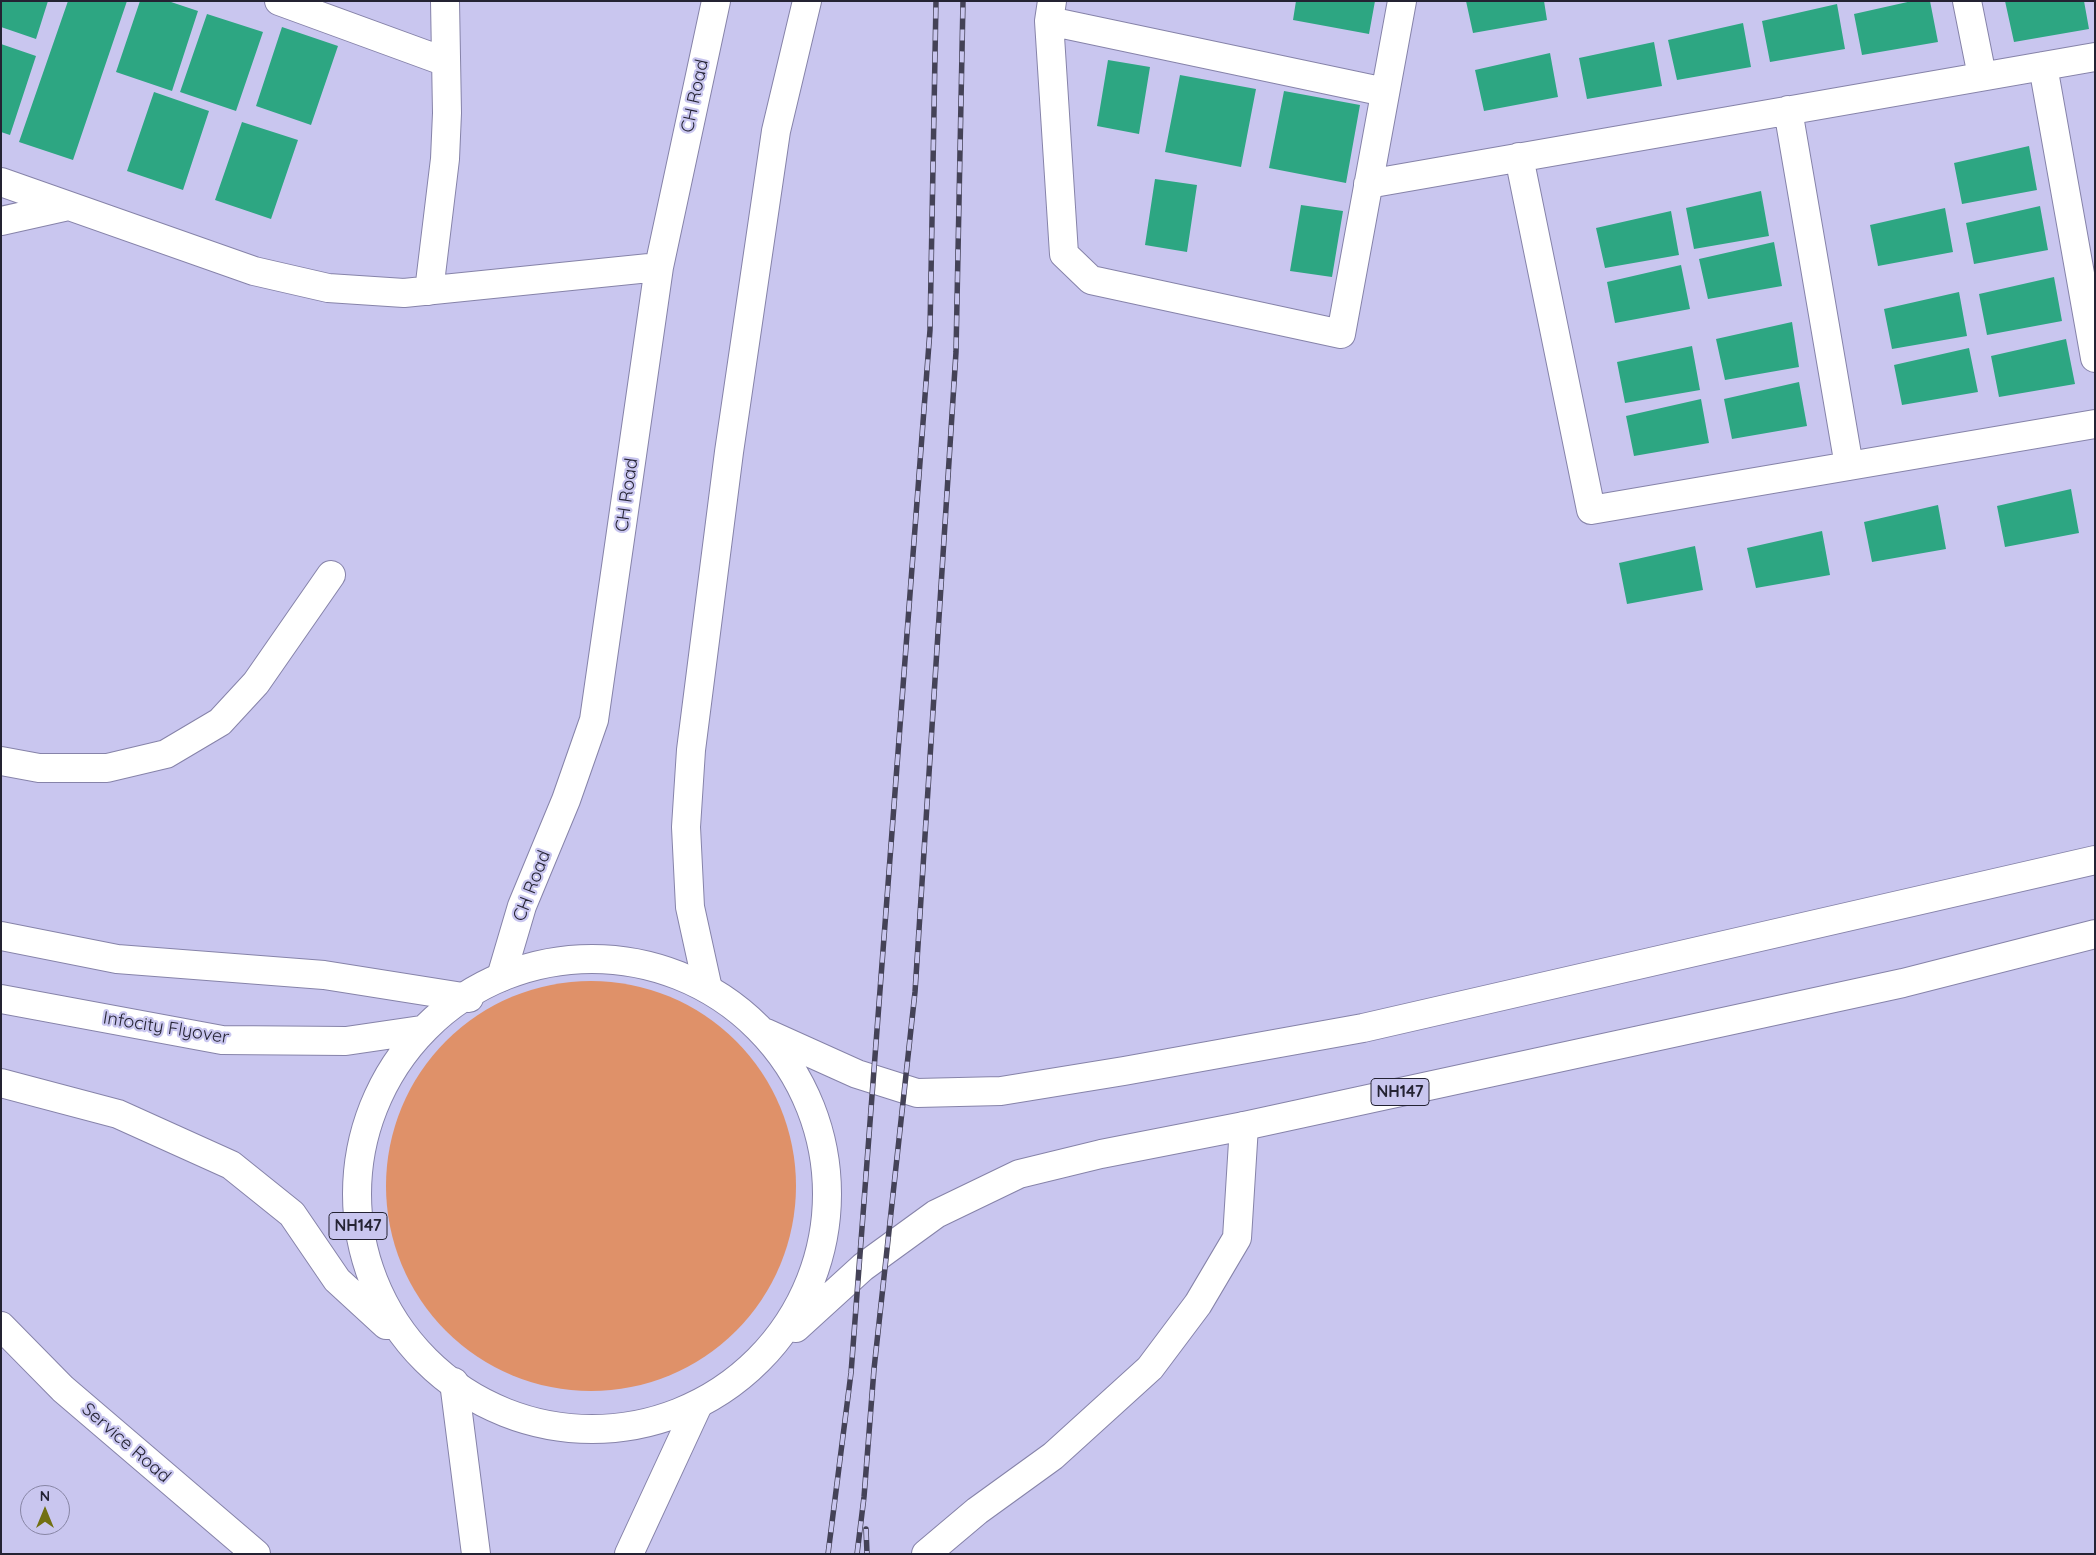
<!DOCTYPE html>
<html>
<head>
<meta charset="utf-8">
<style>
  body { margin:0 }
  #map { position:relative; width:2096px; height:1555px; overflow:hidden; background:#c9c6ef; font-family:Quicksand,sans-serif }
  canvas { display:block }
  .frame { position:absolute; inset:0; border:2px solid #242333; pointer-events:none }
  .north { position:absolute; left:20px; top:1485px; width:50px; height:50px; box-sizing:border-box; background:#c9c6ef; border:1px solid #8785a4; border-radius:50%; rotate:0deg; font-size:14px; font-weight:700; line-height:20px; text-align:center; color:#242333 }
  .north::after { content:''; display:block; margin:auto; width:18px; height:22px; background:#727012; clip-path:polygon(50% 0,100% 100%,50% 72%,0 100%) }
</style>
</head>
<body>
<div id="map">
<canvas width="2096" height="1555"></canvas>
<div class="frame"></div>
<div class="north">N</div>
</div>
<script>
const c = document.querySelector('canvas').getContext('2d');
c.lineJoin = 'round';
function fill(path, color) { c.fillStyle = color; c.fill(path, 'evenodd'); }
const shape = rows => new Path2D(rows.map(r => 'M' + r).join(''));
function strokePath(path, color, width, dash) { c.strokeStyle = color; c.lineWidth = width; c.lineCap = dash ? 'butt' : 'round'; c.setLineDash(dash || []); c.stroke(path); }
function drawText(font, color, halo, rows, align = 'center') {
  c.font = font + ' Quicksand,sans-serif'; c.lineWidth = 4.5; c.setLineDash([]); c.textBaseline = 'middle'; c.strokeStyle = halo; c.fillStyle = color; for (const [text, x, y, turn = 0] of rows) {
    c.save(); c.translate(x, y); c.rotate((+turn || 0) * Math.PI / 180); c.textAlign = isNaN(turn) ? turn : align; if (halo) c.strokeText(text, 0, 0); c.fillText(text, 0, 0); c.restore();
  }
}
fill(shape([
  '386 1186a205 205 0 1 1 410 0a205 205 0 1 1-410 0Z'
]), '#df9169');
fill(shape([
  [1,1,48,1,36,39,1,27],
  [68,1,127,1,73,160,19,142],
  [140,1,168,1,198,11,172,91,116,72],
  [1296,1,1375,1,1369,34,1293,20],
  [1466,1,1544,1,1547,20,1473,33],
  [1912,1,1930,1,1938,42,1862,55,1854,14],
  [2005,1,2084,1,2089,29,2014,42],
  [1837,4,1845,49,1770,62,1762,21],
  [207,14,263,32,236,111,180,92],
  [1743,23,1751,67,1677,80,1668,40],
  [282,27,338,46,311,125,256,106],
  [1654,42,1662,86,1587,99,1579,58],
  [1,44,36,56,10,135,1,132],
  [1550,53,1558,97,1484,111,1475,70],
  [1108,60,1150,67,1139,134,1097,126],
  [1180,75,1256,89,1241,167,1165,152],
  [1284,91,1360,105,1346,183,1269,168],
  [154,92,209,111,183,190,127,171],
  [242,122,298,140,271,219,215,200],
  [2029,146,2037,190,1962,204,1954,163],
  [1155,179,1197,185,1187,252,1145,245],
  [1761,191,1769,236,1694,249,1686,208],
  [1301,205,1343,211,1332,277,1290,271],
  [2040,206,2048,250,1974,264,1966,223],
  [1945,208,1953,252,1878,266,1870,225],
  [1671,211,1679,255,1605,268,1596,228],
  [1774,242,1782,286,1708,299,1699,259],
  [1681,265,1690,309,1615,323,1607,282],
  [2054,277,2062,321,1987,335,1979,294],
  [1959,292,1967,336,1892,349,1884,309],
  [1792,322,1799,367,1725,380,1716,339],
  [2066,339,2075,384,1999,397,1991,356],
  [1692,346,1700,390,1625,403,1617,362],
  [1969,348,1978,392,1902,405,1894,365],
  [1799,382,1807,426,1732,439,1724,399],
  [1701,399,1709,443,1634,456,1626,416],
  [2071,489,2079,533,2005,547,1997,506],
  [1938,505,1946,549,1872,562,1864,522],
  [1822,531,1830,575,1756,588,1747,548],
  [1695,546,1703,590,1627,604,1619,563]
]), '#2da682');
const minor = shape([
  [279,1,446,62],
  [1052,1,1049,21,1064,254,1091,280,1341,334,1402,1],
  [1967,1,1982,76],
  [1049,21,1385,92],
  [2043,66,2095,358],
  [1788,110,1849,466],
  [1519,157,1591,510,2095,424],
  [1,182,254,271,328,288,404,293,659,267],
  [1368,184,2095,57],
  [1,221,68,206],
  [429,291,445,159,447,113,445,1],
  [1,761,39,768,107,768,166,754,220,722,256,683,331,575],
  [1,936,117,959,324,975,469,998],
  [501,977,522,906,566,800,594,720,659,267,716,1],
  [708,989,690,907,686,827,691,750,729,452,776,131,807,1],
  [1,1326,63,1389,256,1554],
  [926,1554,977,1511,1053,1456,1150,1368,1198,1304,1237,1238,1244,1126]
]);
const major = shape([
  [454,1382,476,1554],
  [629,1554,698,1405]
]);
const highway = shape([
  '357 1194a235 235 0 1 1 470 0a235 235 0 1 1-470 0Z',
  [1,999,222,1040,346,1041,421,1030],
  [766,1033,857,1074,917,1093,1001,1091,1124,1071,1363,1028,2095,860],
  [1,1083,118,1114,231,1165,292,1214,337,1280,386,1325],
  [796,1328,863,1267,936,1214,1019,1174,1101,1154,1244,1126,1903,983,2095,934]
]);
strokePath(minor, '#8683a9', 30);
strokePath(major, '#8683a9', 30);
strokePath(highway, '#8683a9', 30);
strokePath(minor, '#fff', 28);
strokePath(major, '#fff', 28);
strokePath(highway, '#fff', 28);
const rail = shape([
  [866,1529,867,1554],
  [828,1554,851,1373,930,330,936,1],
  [857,1554,864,1497,874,1369,915,992,956,352,963,1]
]);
strokePath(rail, '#444257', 5.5);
strokePath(rail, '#c9c6ef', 4, [11]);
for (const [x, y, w] of [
  [1400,1092,58],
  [358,1226,58]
]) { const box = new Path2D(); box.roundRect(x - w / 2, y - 13.5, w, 27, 4); c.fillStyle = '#c9c6ef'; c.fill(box); strokePath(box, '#242333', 1); }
drawText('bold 16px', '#242333', null, [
  ["NH147",1400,1092],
  ["NH147",358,1226]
]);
drawText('18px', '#242333', '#c9c6ef', [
  ["CH Road",695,96,-78],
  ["CH Road",627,495,-82],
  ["CH Road",532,886,-69],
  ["Infocity Flyover",166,1028,9],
  ["Service Road",126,1443,41]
]);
</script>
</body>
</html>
